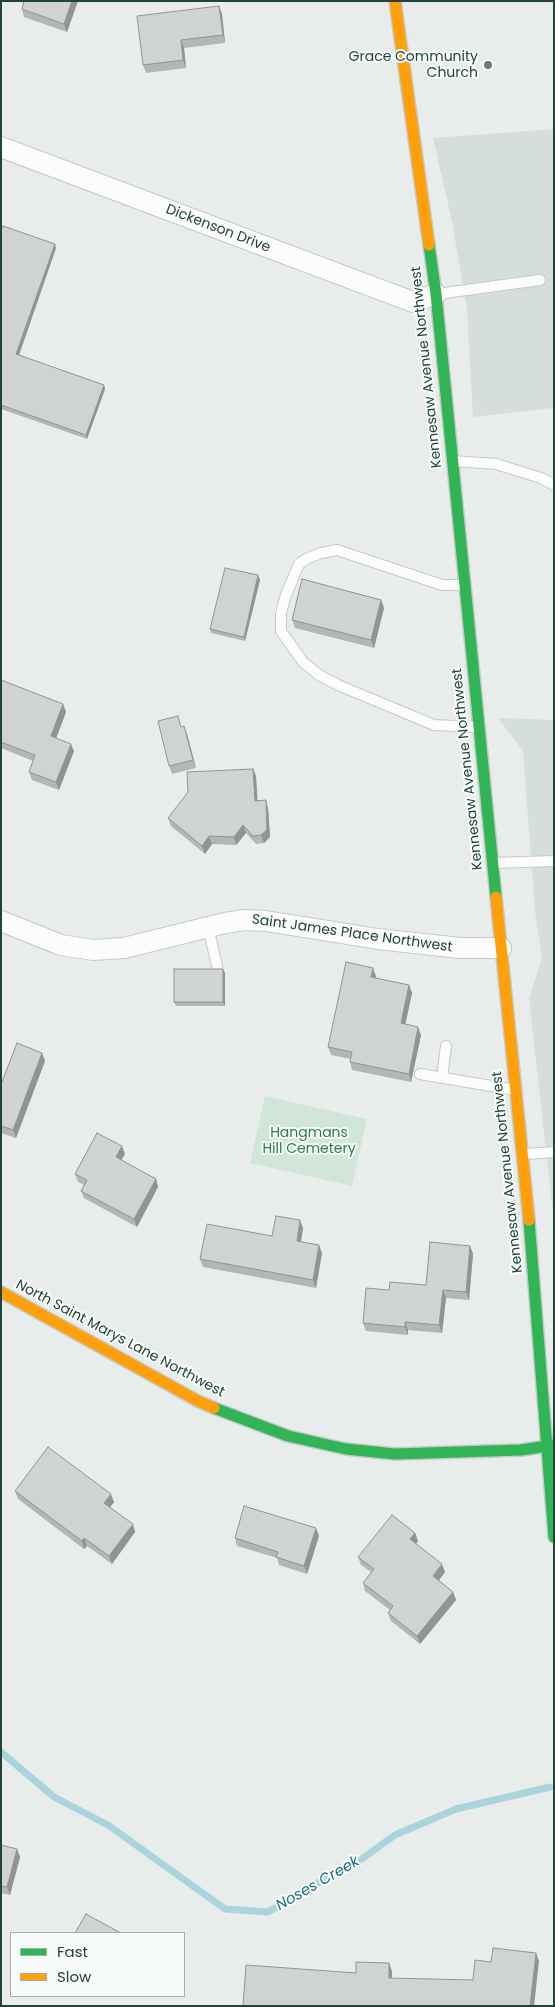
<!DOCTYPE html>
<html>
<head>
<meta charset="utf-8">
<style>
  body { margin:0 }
  #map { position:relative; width:555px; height:2007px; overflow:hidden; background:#e8edeb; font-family:Poppins,sans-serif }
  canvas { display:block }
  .frame { position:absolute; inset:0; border:2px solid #24423a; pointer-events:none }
  .legend { position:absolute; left:10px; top:1932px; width:175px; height:65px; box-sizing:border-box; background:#f7fbf9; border:1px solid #a3b1ad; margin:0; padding:6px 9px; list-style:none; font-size:15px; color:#24423a }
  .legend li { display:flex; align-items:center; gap:10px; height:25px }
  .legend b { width:25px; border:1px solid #a3b1ad }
</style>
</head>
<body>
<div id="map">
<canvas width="555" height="2007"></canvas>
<div class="frame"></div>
<ul class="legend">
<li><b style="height:6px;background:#30b455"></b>Fast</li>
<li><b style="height:6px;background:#ff9f0a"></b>Slow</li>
</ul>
</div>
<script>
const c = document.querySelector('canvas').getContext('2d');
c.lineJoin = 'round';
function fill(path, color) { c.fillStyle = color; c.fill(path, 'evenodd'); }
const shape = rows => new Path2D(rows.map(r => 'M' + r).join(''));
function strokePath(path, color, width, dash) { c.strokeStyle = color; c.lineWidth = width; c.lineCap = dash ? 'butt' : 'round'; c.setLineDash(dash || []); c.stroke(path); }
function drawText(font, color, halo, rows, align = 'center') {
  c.font = font + ' Poppins,sans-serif'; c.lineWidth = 4; c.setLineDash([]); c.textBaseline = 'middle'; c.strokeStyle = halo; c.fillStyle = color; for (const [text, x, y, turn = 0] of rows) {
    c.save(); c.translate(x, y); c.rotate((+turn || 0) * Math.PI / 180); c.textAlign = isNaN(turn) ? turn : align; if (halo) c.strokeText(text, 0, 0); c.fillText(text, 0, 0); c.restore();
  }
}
fill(shape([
  [554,129,554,408,473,417,467,310,452,222,433,138],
  [498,718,554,720,554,1223,529,999,542,958,535,912,523,751]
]), '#d6dedb');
fill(shape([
  [265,1096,367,1119,352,1186,250,1163]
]), '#d1e6d8');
strokePath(shape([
  [1,1752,54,1797,108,1825,225,1909,268,1912,336,1872,352,1866,395,1835,456,1809,550,1787]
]), '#a9d4db', 7);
const lane = shape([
  [437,294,540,280],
  [453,461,496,464,541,478,554,485],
  [464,585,442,585,337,550,321,553,308,558,299,564,286,595,281,613,281,631,303,662,319,675,338,685,434,725,478,727],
  [493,863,554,861],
  [208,927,217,966],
  [420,1074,515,1090],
  [442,1078,446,1046],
  [525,1154,554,1152]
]);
const street = shape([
  [1,147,413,302,436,294],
  [1,921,61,945,93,950,124,948,225,923,245,920,266,921,378,939,460,948,501,948]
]);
const fast = shape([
  [429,245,436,294,496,897],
  [529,1220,554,1537],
  [214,1408,288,1436,346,1449,395,1454,521,1450,554,1445]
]);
const slow = shape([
  [395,1,429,245],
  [496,897,529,1220],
  [1,1292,198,1401,214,1408]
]);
strokePath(lane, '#c5cac8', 12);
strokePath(street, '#c5cac8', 22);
strokePath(fast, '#c3cbc8', 14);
strokePath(slow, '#c3cbc8', 14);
strokePath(lane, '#fcfcfc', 10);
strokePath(street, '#fcfcfc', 20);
strokePath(fast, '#30b455', 11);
strokePath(slow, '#ff9f0a', 11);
fill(shape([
  [24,1,78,1,67,32,24,17,22,9],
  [219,6,222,14,225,43,184,48,186,68,146,73,143,65],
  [1,230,56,248,19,355,104,385,105,389,87,439,1,409],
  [258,575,260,580,245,641,211,633,210,629],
  [381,600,384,608,374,648,295,628,292,620],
  [1,680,63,704,66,712,56,738,74,751,59,790,32,780,29,772,33,761,1,748],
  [182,727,187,734,196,768,172,774,169,766],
  [253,769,256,776,257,801,268,808,270,837,264,843,256,844,246,833,236,845,212,844,205,854,171,826,168,818],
  [223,969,225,973,225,1006,176,1006,174,1002],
  [376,976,375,978,409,985,412,993,405,1024,421,1035,411,1082,352,1070,350,1062,350,1059,331,1055,328,1047],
  [42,1053,45,1061,16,1138,1,1133,1,1082,2,1082],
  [125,1154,121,1160,156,1179,158,1187,137,1227,84,1198,81,1191,84,1185,78,1182,75,1174],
  [303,1228,301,1241,322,1253,316,1288,203,1267,200,1259,272,1236],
  [470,1246,473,1254,469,1300,446,1298,442,1333,408,1330,408,1335,366,1331,363,1323,389,1290,426,1285],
  [15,1491,114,1502,110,1507,135,1532,112,1564,87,1546,84,1549,18,1499],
  [415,1533,418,1541,416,1543,445,1572,439,1580,453,1592,456,1600,420,1644,391,1621,388,1613,390,1610,365,1591,363,1583,371,1572,361,1565,358,1557],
  [319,1536,307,1574,279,1565,277,1558,237,1546,235,1538],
  [1,1845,17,1849,20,1857,10,1895,1,1893]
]), '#b2b6b5');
fill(shape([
  [72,1,78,1,67,32,64,24],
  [219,6,222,14,225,43,223,35],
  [181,40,184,48,186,68,183,60],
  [55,244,56,248,18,358,16,354],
  [104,385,105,389,87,439,86,435],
  [258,575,260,580,245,641,244,637],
  [381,600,384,608,374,648,371,640],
  [63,704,66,712,54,744,51,736],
  [184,726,187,734,196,768,193,760],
  [71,744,74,751,59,790,56,782],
  [253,769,256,776,258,809,255,801],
  [266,800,268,808,270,837,264,843,261,835],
  [243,825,246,833,236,845,234,837],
  [209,836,212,844,205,854,202,846],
  [373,968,376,976,374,985,371,977],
  [223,969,225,973,225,1006,223,1002],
  [409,985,412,993,404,1031,401,1023],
  [418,1027,421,1035,411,1082,409,1074],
  [42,1053,45,1061,16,1138,13,1130],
  [122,1146,125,1154,118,1165,116,1157],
  [156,1179,158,1187,137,1227,134,1219],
  [300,1220,303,1228,300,1248,297,1241],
  [319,1245,322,1253,316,1288,313,1280],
  [470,1246,473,1254,469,1300,466,1292],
  [443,1290,446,1298,442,1333,439,1325],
  [405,1322,408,1330,408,1335,405,1327],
  [111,1494,114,1502,107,1511,104,1503],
  [133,1524,135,1532,112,1564,109,1556],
  [316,1528,319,1536,307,1574,304,1566],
  [415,1533,418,1541,413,1547,410,1539],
  [84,1538,87,1546,84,1549,82,1541],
  [442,1564,445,1572,436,1584,433,1576],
  [453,1592,456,1600,420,1644,417,1636],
  [17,1849,20,1857,10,1895,7,1887],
  [536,1953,539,1961,534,2006,530,2006],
  [389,1963,392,1971,392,1986,389,1978]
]), '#919493');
const building = shape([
  [24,1,72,1,64,24,22,9,24,1],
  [219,6,223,35,181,40,183,60,143,65,137,16,219,6],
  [3,226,55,244,16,354,104,385,86,435,1,405,1,230,3,226],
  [225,568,258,575,244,637,210,629,225,568],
  [302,579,381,600,371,640,292,620,302,579],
  [1,680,63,704,51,736,71,744,56,782,29,772,35,755,1,742,1,680],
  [178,716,181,727,184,726,193,760,169,766,158,721,178,716],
  [253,769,255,801,266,800,267,830,261,835,253,836,243,825,234,837,209,836,202,846,168,818,188,792,187,772,253,769],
  [346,962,373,968,371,977,409,985,401,1023,418,1027,409,1074,350,1062,352,1052,328,1047,346,962],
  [174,969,223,969,223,1002,174,1002,174,969],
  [17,1043,42,1053,13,1130,1,1126,1,1082,2,1082,17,1043],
  [97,1133,122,1146,116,1157,156,1179,134,1219,81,1191,87,1180,75,1174,97,1133],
  [276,1216,300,1220,297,1241,319,1245,313,1280,200,1259,207,1224,272,1236,276,1216],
  [430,1242,470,1246,466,1292,443,1290,439,1325,405,1322,405,1327,363,1323,366,1288,389,1290,390,1282,426,1285,430,1242],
  [48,1447,111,1494,104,1503,133,1524,109,1556,84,1538,82,1541,15,1491,48,1447],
  [244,1506,316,1528,304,1566,276,1557,278,1552,235,1538,244,1506],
  [392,1515,415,1533,410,1539,442,1564,433,1576,453,1592,417,1636,388,1613,393,1606,363,1583,374,1569,358,1557,392,1515],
  [1,1845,17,1849,7,1887,1,1886,1,1845],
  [86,1914,121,1933,75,1933,86,1914],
  [493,1948,536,1953,530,2006,243,2006,246,1965,356,1973,356,1962,389,1963,389,1978,473,1980,475,1960,491,1962,493,1948]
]);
fill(building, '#cfd4d2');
strokePath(building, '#919493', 1);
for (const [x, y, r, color] of [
  [488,65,5,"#697e78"]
]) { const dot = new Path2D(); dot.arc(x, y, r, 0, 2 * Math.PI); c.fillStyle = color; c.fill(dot); strokePath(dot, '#f7fbf9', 2); }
drawText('14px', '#24423a', '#f7fbf9', [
  ["Grace Community",478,57],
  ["Church",478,73]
], 'right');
drawText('14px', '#24423a', '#f7fbf9', [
  ["Dickenson Drive",218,229,21],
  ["Kennesaw Avenue Northwest",427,367,-96],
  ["Kennesaw Avenue Northwest",468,769,-96],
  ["Saint James Place Northwest",352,934,8],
  ["Kennesaw Avenue Northwest",508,1172,-96],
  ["North Saint Marys Lane Northwest",120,1339,28]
]);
drawText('14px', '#2d7a4b', '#f7fbf9', [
  ["Hangmans",309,1133],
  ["Hill Cemetery",309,1149]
]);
drawText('italic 15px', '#1c6f80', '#f7fbf9', [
  ["Noses Creek",318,1884,-30]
]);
</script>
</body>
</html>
